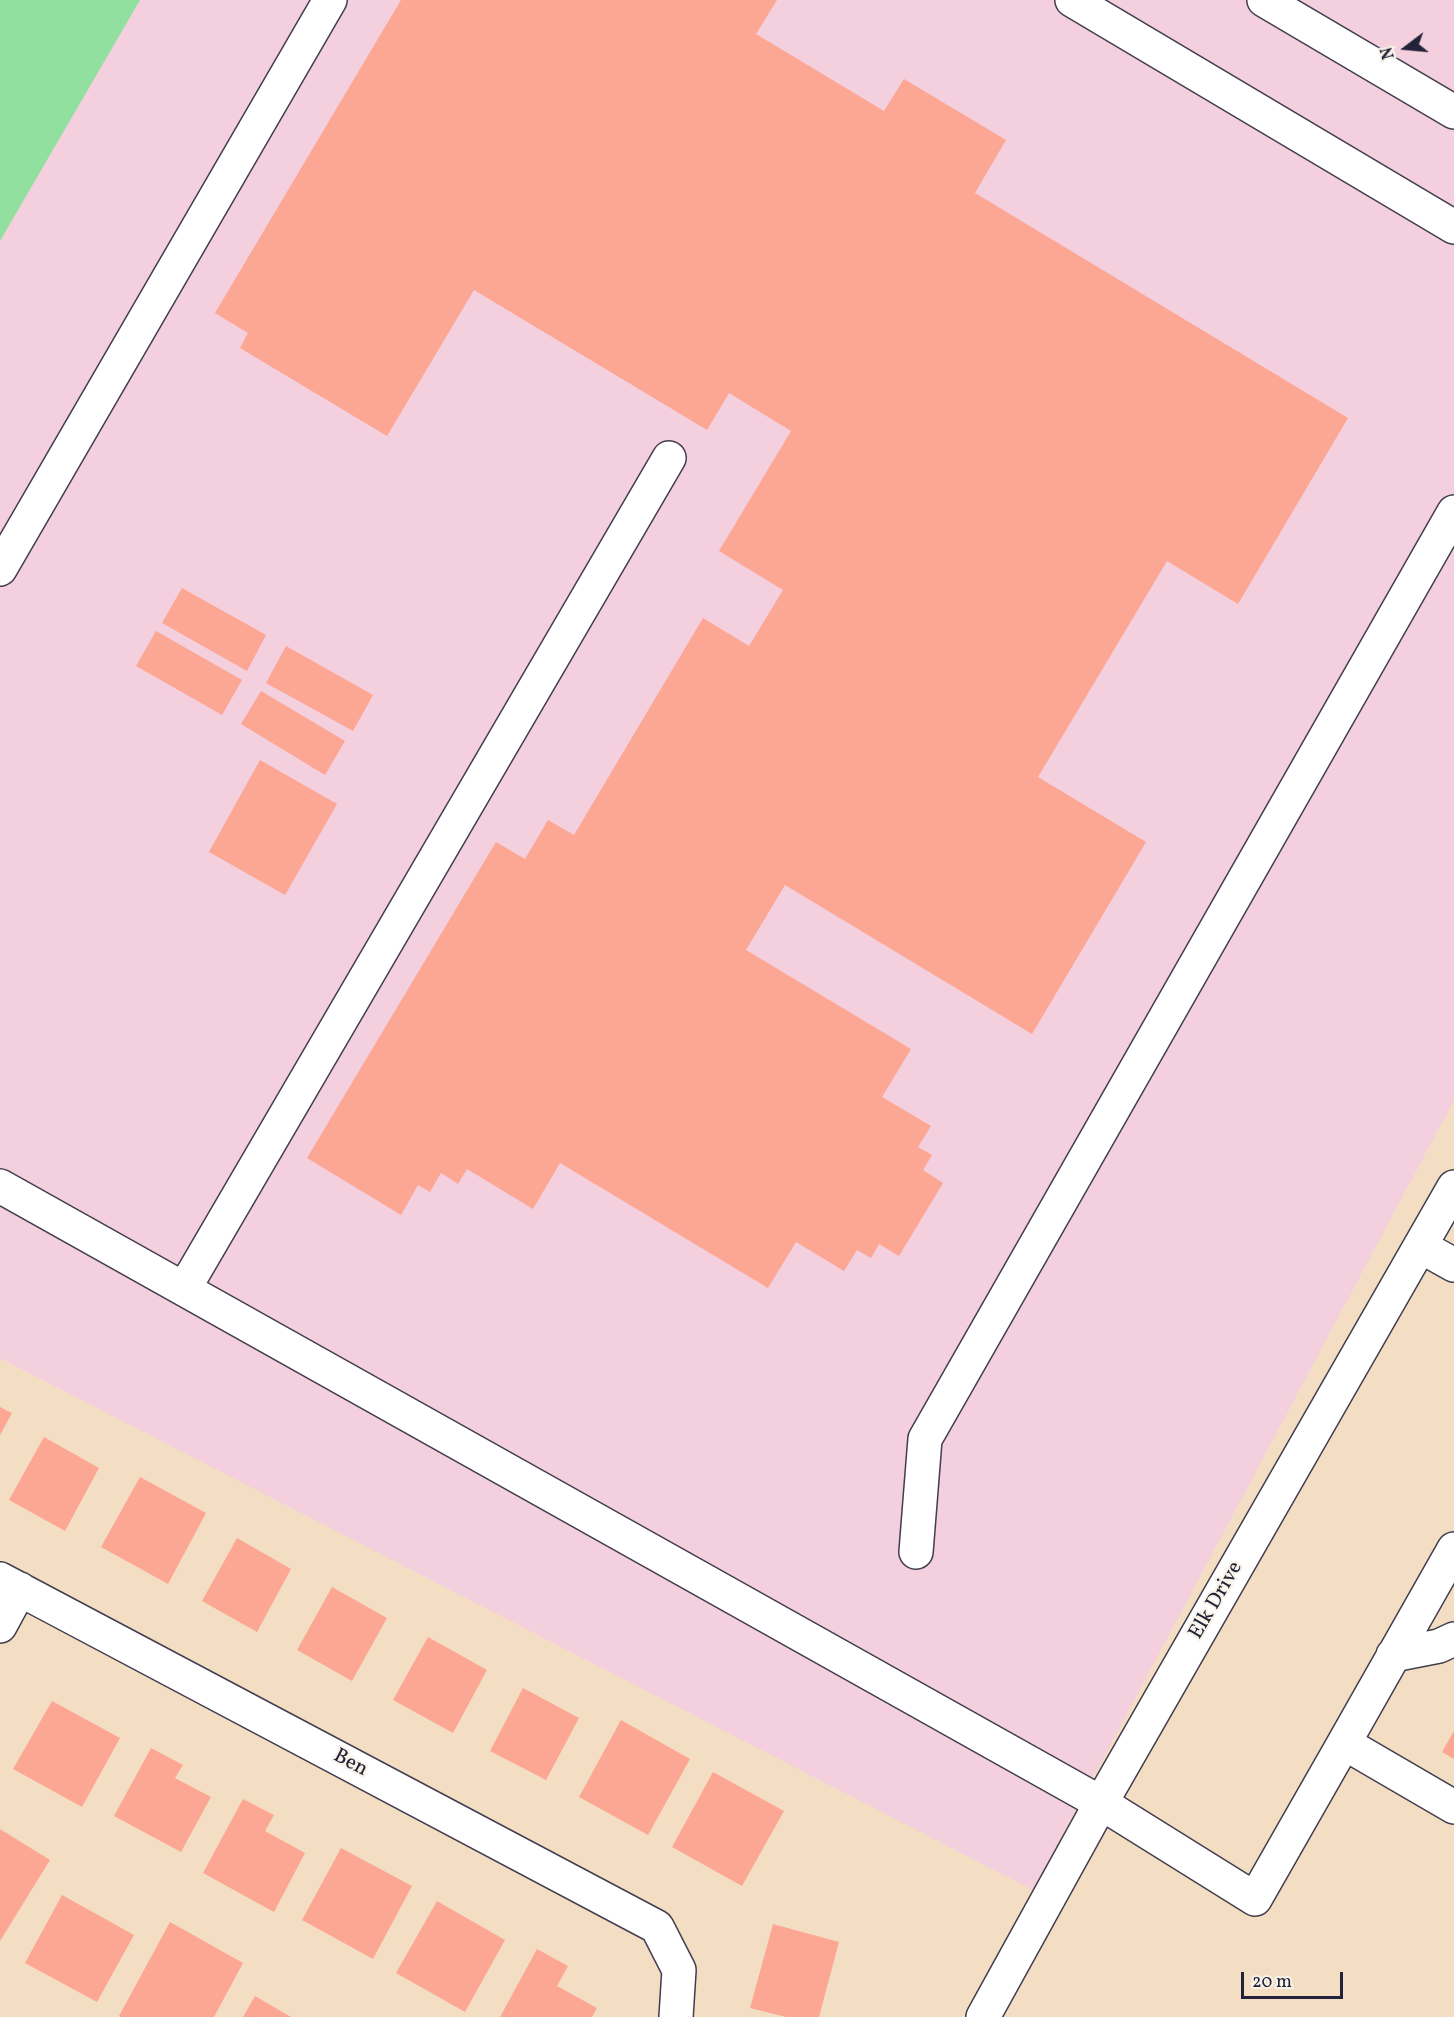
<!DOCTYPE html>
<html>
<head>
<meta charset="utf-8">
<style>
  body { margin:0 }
  #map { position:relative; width:1454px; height:2017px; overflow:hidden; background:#f4dec3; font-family:Vollkorn,serif }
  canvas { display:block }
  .north { position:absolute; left:1376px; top:18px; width:60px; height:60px; -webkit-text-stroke:4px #f7f3e8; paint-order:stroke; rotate:254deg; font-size:16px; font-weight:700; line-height:24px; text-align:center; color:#22223b }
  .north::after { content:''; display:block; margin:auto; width:21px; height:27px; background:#22223b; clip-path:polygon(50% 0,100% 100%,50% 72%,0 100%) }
  .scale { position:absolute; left:1241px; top:1972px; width:102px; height:27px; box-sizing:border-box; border:3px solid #22223b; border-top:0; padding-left:8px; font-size:18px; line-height:21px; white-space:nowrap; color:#22223b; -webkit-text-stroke:4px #f7f3e8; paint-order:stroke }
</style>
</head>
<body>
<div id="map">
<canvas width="1454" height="2017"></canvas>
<div class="north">N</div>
<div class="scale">20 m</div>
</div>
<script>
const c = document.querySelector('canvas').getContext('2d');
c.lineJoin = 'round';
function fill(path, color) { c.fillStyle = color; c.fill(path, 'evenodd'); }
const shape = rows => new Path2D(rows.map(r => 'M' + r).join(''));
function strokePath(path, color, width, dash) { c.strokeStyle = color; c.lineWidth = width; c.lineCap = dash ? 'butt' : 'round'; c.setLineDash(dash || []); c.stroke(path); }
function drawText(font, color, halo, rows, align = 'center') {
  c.font = font + ' Vollkorn,serif'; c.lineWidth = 4.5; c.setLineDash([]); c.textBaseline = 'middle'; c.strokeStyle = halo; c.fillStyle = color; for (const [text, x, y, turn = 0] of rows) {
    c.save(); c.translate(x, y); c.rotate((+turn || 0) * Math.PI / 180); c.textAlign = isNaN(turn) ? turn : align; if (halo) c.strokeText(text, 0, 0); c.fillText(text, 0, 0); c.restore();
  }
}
fill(shape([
  [0,0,1454,0,1454,1100,1033,1890,0,1358]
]), '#f4cfde');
fill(shape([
  [0,0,140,0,0,241]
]), '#91e09f');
fill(shape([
  [401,0,777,0,756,34,884,111,904,79,1006,140,975,193,1348,418,1238,604,1167,561,1038,777,1146,842,1032,1034,785,885,746,950,911,1049,882,1097,931,1126,918,1147,932,1155,923,1170,943,1183,899,1256,879,1244,871,1258,857,1250,844,1271,796,1242,768,1288,560,1163,533,1209,467,1169,458,1184,441,1173,430,1192,418,1185,401,1215,307,1158,496,842,525,859,548,820,574,835,703,618,749,646,783,590,719,551,791,431,729,393,707,430,474,290,387,436,240,348,248,333,215,313],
  [182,588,266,635,247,671,162,623],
  [156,631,242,680,222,715,136,666],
  [286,646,373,695,353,731,266,683],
  [261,691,345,741,325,775,241,724],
  [260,760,337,804,285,895,209,852],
  [0,1407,12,1413,0,1435],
  [44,1437,99,1468,65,1531,9,1500],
  [140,1477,206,1513,168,1584,101,1547],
  [237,1538,291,1569,257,1632,202,1601],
  [332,1587,387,1618,352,1681,297,1650],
  [428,1637,487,1670,453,1733,393,1700],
  [523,1688,579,1718,546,1780,490,1751],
  [52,1701,120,1738,82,1807,13,1769],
  [621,1720,690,1759,648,1835,579,1797],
  [1454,1731,1454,1759,1442,1752],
  [151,1748,183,1765,175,1778,211,1797,181,1852,114,1816],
  [713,1772,784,1811,742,1886,672,1847],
  [243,1799,274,1815,265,1831,305,1853,274,1912,203,1873],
  [0,1829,50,1860,0,1941],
  [341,1848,412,1886,373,1959,302,1920],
  [62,1895,134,1935,97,2002,25,1963],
  [437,1901,505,1940,465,2012,396,1973],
  [170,1922,243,1963,214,2017,121,2017,119,2016],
  [773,1924,839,1942,819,2017,786,2017,750,2008],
  [537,1949,568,1966,557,1986,597,2008,592,2017,500,2017],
  [255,1996,291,2017,243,2017]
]), '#fca694');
const minor = shape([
  [1072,0,1454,227],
  [1264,0,1454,112],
  [0,569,330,0],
  [0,1186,1101,1803,1255,1899,1344,1743,1454,1807],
  [1420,1246,1454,1265],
  [184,1289,669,458],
  [916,1552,925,1439,1454,512],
  [0,1579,657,1927,679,1970,676,2017],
  [0,1626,20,1589],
  [1393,1655,1439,1646,1454,1639],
  [1344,1743,1454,1549],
  [983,2017,1101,1803,1454,1187]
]);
strokePath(minor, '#423e4f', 36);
strokePath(minor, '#fff', 33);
drawText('21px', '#22223b', '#f7f3e8', [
  ["Elk Drive",1217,1601,-60],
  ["Ben",350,1764,28]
]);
</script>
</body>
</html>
